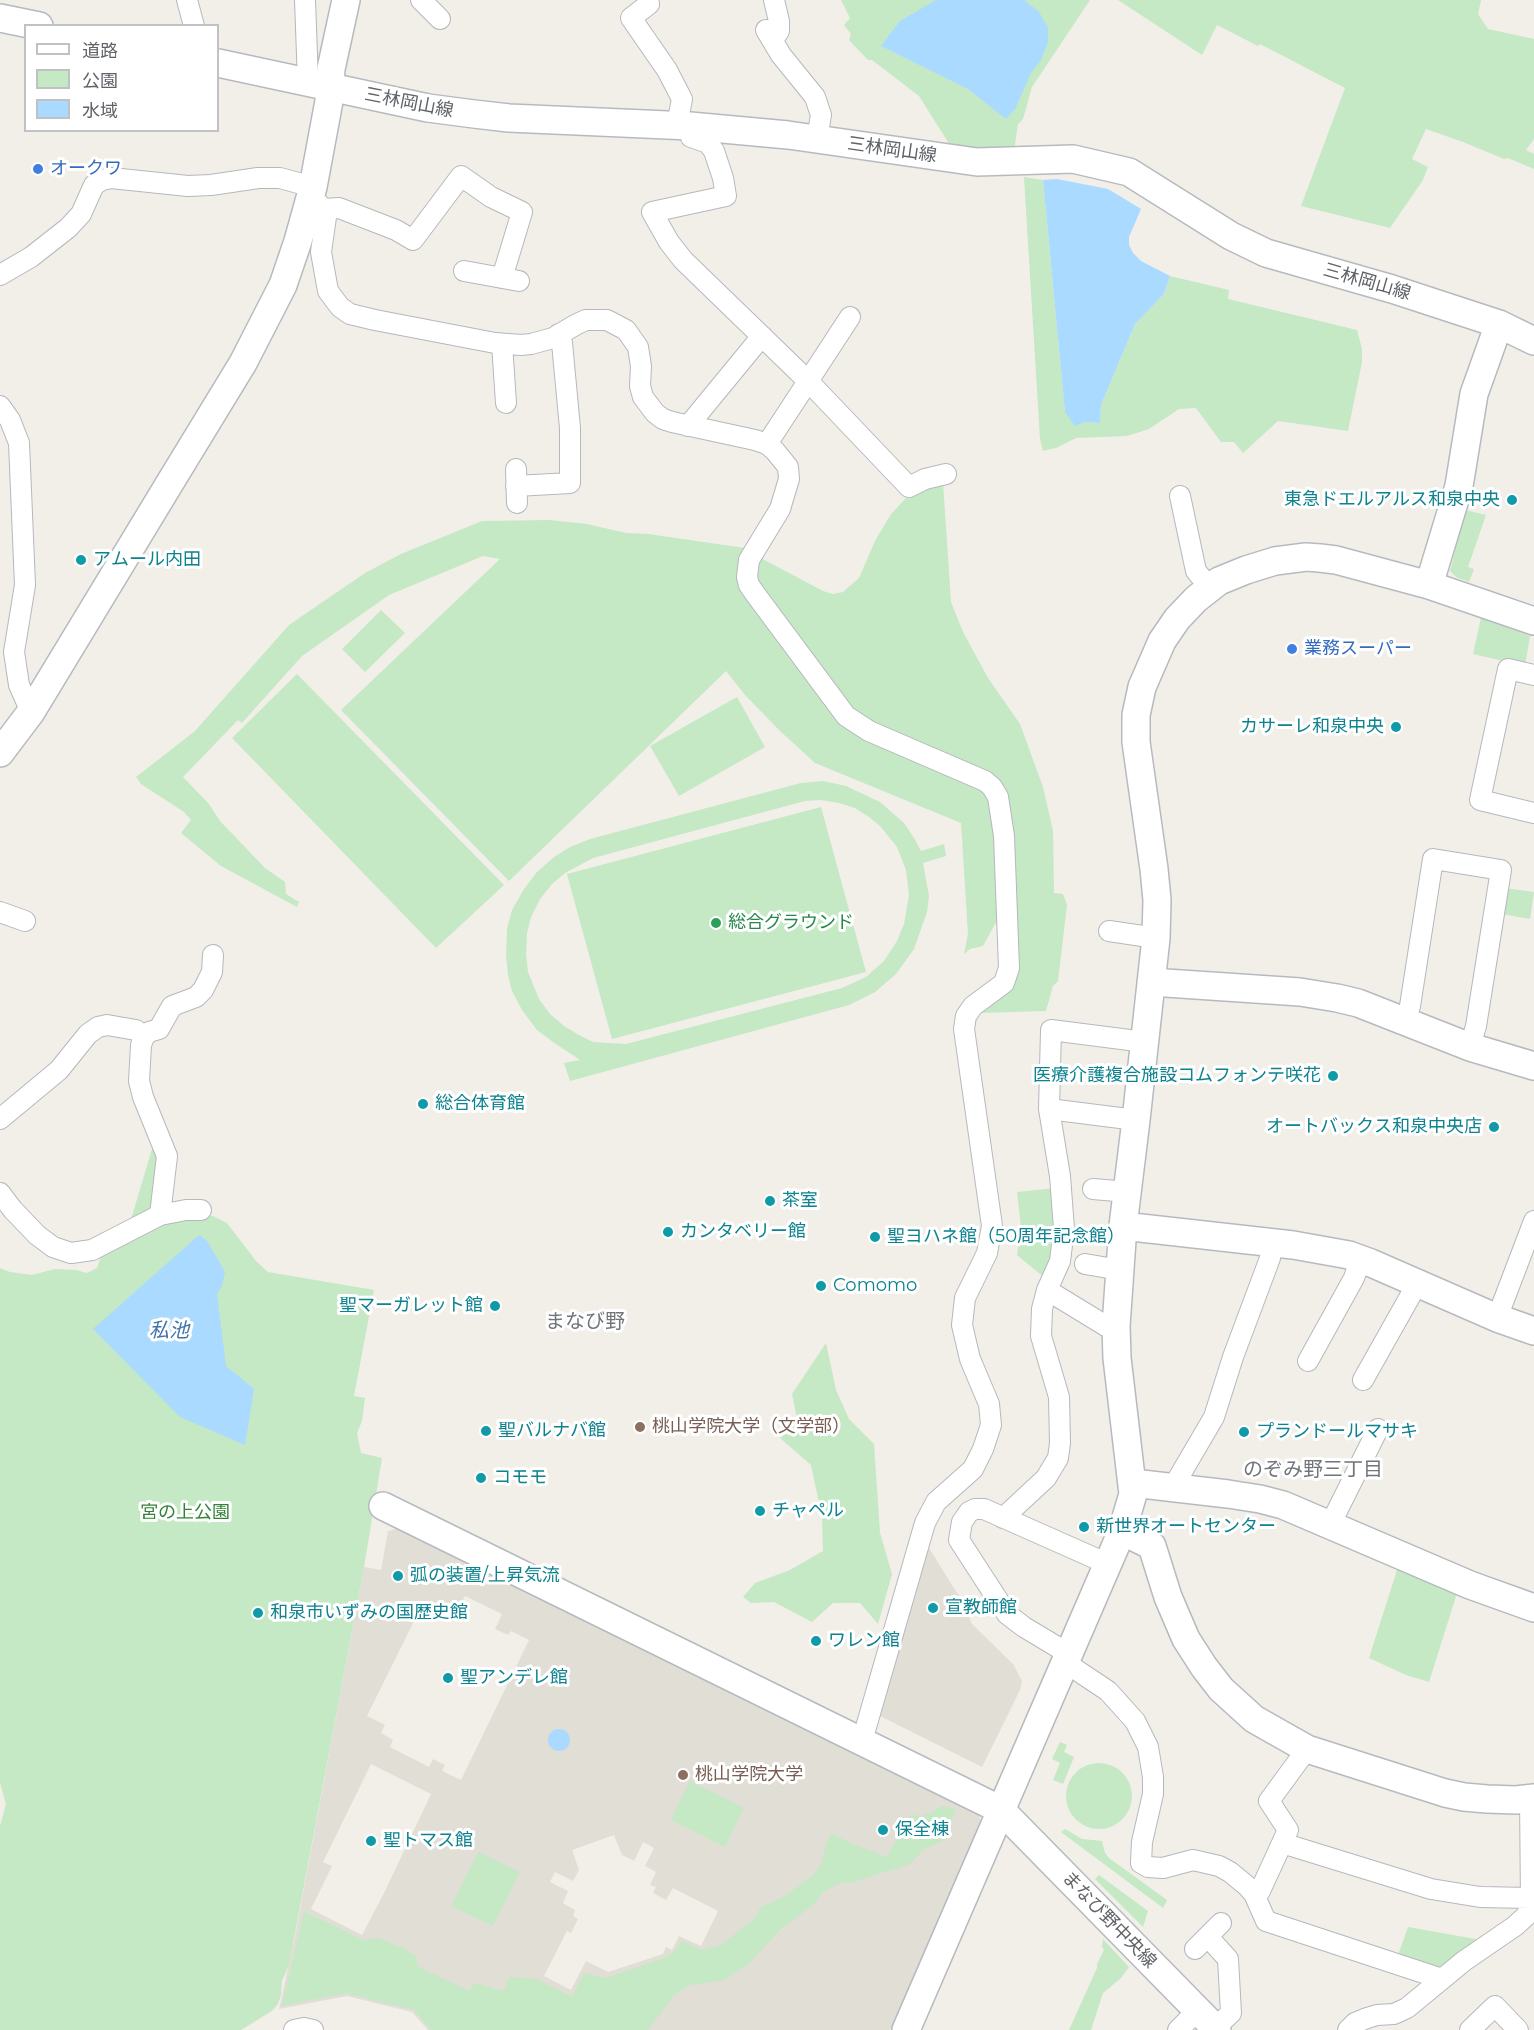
<!DOCTYPE html>
<html>
<head>
<meta charset="utf-8">
<style>
  body { margin:0 }
  #map { position:relative; width:1534px; height:2030px; overflow:hidden; background:#f1efe8; font-family:Montserrat,"Noto Sans JP",sans-serif }
  canvas { display:block }
  .legend { position:absolute; left:24px; top:24px; width:195px; height:108px; box-sizing:border-box; background:#fff; border:2px solid #bfc1c3; margin:0; padding:8px 10px; list-style:none; font-size:18px; color:#5f6368 }
  .legend li { display:flex; align-items:center; gap:12px; height:30px }
  .legend b { width:30px; border:2px solid #bfc1c3 }
</style>
</head>
<body>
<div id="map">
<canvas width="1534" height="2030"></canvas>
<ul class="legend">
<li><b style="height:8px;background:#fff"></b>道路</li>
<li><b style="height:16px;background:#c5e8c5"></b>公園</li>
<li><b style="height:16px;background:#aadaff"></b>水域</li>
</ul>
</div>
<script>
const c = document.querySelector('canvas').getContext('2d');
c.lineJoin = 'round';
function fill(path, color) { c.fillStyle = color; c.fill(path, 'evenodd'); }
const shape = rows => new Path2D(rows.map(r => 'M' + r).join(''));
function strokePath(path, color, width, dash) { c.strokeStyle = color; c.lineWidth = width; c.lineCap = dash ? 'butt' : 'round'; c.setLineDash(dash || []); c.stroke(path); }
function drawText(font, color, halo, rows, align = 'center') {
  c.font = font + ' Montserrat,"Noto Sans JP",sans-serif'; c.lineWidth = 6; c.setLineDash([]); c.textBaseline = 'middle'; c.strokeStyle = halo; c.fillStyle = color; for (const [text, x, y, turn = 0] of rows) {
    c.save(); c.translate(x, y); c.rotate((+turn || 0) * Math.PI / 180); c.textAlign = isNaN(turn) ? turn : align; if (halo) c.strokeText(text, 0, 0); c.fillText(text, 0, 0); c.restore();
  }
}
fill(shape([
  [400,1528,977,1812,982,1823,890,2030,428,2030,412,2012,347,1996,279,2009,295,1936,364,1567,381,1570,388,1531],
  [465,1596,502,1614,495,1629,508,1635,511,1631,529,1640,461,1780,442,1771,445,1765,433,1759,429,1767,390,1747,393,1740,381,1733,385,1725,367,1716,422,1605,439,1613,444,1604,458,1610],
  [371,1764,431,1794,384,1893,362,1935,311,1909,332,1866,323,1862],
  [614,1835,622,1855,634,1861,643,1842,654,1848,645,1866,656,1872,650,1885,656,1887,653,1893,666,1900,673,1888,718,1911,701,1946,679,1936,672,1950,666,1947,663,1954,608,1972,586,1961,571,1990,544,1976,567,1931,571,1933,578,1919,573,1916,575,1910,563,1903,568,1891,550,1882,555,1872,573,1881,579,1870,572,1850],
  [929,1548,962,1601,972,1624,1013,1664,1022,1681,1020,1690,982,1767,880,1716,921,1570,927,1550]
]), '#e1ded6');
fill(shape([
  [841,0,1090,0,1032,87,1023,119,1018,124,1014,151,953,150,919,96,872,60,868,60,849,40,851,34,844,25,850,18],
  [1118,0,1481,0,1478,14,1488,29,1534,39,1534,139,1526,150,1534,154,1534,169,1508,158,1504,159,1463,142,1426,129,1412,159,1428,167,1423,180,1390,228,1301,206,1345,88,1260,44,1258,46,1217,25,1202,55],
  [1024,177,1043,180,1065,411,1075,425,1085,422,1100,423,1101,405,1135,324,1164,294,1170,276,1229,290,1228,299,1357,330,1362,349,1362,362,1348,431,1278,421,1243,453,1234,442,1221,442,1196,408,1179,409,1149,429,1127,436,1076,438,1056,448,1043,451,1040,439],
  [943,483,951,602,963,632,988,678,1020,724,1043,787,1053,831,1054,893,1063,894,1067,905,1058,981,1053,986,1046,1011,980,1013,1007,989,1005,795,860,719,755,580,757,556,823,591,833,594,843,592,859,578,875,541,891,514,906,498,921,489],
  [1465,510,1486,515,1468,567,1474,569,1469,582,1456,577,1450,571],
  [550,520,587,524,626,533,648,534,745,548,740,563,836,715,966,778,992,799,1000,915,983,946,970,949,964,954,968,934,961,823,815,763,779,730,745,695,726,671,509,881,341,710,500,559,483,556,389,595,302,656,242,723,238,720,183,777,209,804,220,821,265,868,285,882,286,894,299,902,297,907,221,866,181,833,191,820,184,812,141,784,136,777,195,731,289,625,365,573,401,554,482,521],
  [381,610,405,633,365,672,342,649],
  [1481,618,1530,636,1525,666,1473,654],
  [297,674,504,885,436,948,232,738],
  [737,697,765,747,679,796,650,746],
  [823,781,846,786,880,802,904,823,914,838,921,851,944,844,946,856,923,863,929,896,927,912,914,949,896,974,875,992,849,1005,570,1081,564,1063,580,1060,553,1042,537,1030,522,1010,512,991,508,975,506,955,507,929,512,910,524,889,537,872,554,857,570,847,590,839,801,783],
  [820,800,839,803,855,808,869,817,880,826,897,847,906,870,909,895,904,924,897,941,884,961,866,977,842,988,626,1044,593,1042,579,1035,564,1026,550,1014,539,999,528,972,526,954,527,933,531,917,540,899,552,884,565,873,593,858,805,801],
  [821,807,866,972,612,1039,567,874],
  [1505,888,1534,892,1530,919,1501,914],
  [155,1139,160,1148,154,1212,129,1226],
  [1056,1188,1059,1230,1046,1279,1017,1255,1021,1227,1017,1192],
  [195,1214,213,1216,227,1223,256,1261,268,1272,374,1290,354,1396,365,1398,362,1421,357,1433,361,1453,382,1458,364,1567,289,1965,282,1981,281,1995,278,2004,272,2011,241,2030,0,2030,0,1826,6,1804,0,1783,0,1268,10,1272,32,1275,55,1269,76,1270,87,1273,97,1268,102,1253,141,1230],
  [826,1343,836,1390,849,1419,874,1444,880,1533,892,1574,878,1624,860,1603,833,1603,812,1622,774,1602,751,1603,743,1597,755,1583,790,1570,823,1551,822,1517,811,1465,780,1438,798,1423,792,1394],
  [1398,1567,1457,1593,1429,1682,1406,1675,1369,1658],
  [1060,1742,1067,1745,1064,1752,1074,1757,1063,1784,1053,1780,1060,1763,1052,1759],
  '1066 1796a33 33 0 1 1 66 0a33 33 0 1 1-66 0Z',
  [690,1781,744,1808,725,1847,671,1820],
  [943,1806,955,1809,947,1839,923,1850,910,1864,850,1883,840,1883,822,1893,815,1903,780,1930,748,1964,724,1980,690,1985,674,1995,648,2030,431,2030,414,2010,346,1993,282,2006,304,1911,363,1940,378,1938,401,1947,417,1957,417,1966,469,1991,475,1983,503,1991,510,1977,536,1979,572,1997,584,1973,606,1978,666,1957,675,1951,681,1941,703,1950,721,1945,754,1919,761,1907,782,1898,812,1876,822,1863,826,1845,831,1833,855,1845,887,1857,910,1815,922,1816],
  [1065,1829,1082,1839,1102,1841,1105,1853,1109,1858,1167,1900,1163,1908,1061,1832],
  [478,1852,520,1872,493,1926,451,1906],
  [1099,1875,1148,1911,1143,1927,1095,1879],
  [1408,1927,1481,1940,1442,1970,1397,1958],
  [1103,1939,1129,1967,1121,1978,1103,1993,1091,2030,1069,2030,1097,1968,1097,1964,1104,1950,1102,1947]
]), '#c5e8c5');
fill(shape([
  [936,0,1024,0,1039,12,1048,28,1048,42,1041,60,1031,73,1015,109,1006,119,968,89,881,46,900,21],
  [1057,179,1108,189,1141,209,1129,237,1129,245,1133,253,1141,261,1170,276,1164,294,1135,324,1101,405,1100,423,1085,422,1075,426,1065,412,1043,180],
  [199,1235,207,1241,225,1272,222,1286,217,1294,226,1366,254,1389,245,1445,180,1417,93,1329],
  '548 1740a11 11 0 1 1 22 0a11 11 0 1 1-22 0Z'
]), '#aadaff');
const street = shape([
  [187,0,194,26],
  [305,0,308,82],
  [421,0,440,19],
  [648,0,649,4,631,18,667,70,682,99,677,125],
  [766,30,781,55,815,97,821,115,817,139],
  [773,40,779,31,779,21,774,0],
  [690,126,691,137,708,143,714,151,723,178,726,196,652,212,669,242,683,260,808,381,909,487,925,479,946,474],
  [309,200,317,202,324,209,326,217,321,252,328,291,340,307,350,314,375,320,495,343,521,345,531,344,553,338,577,324,586,320,607,320,626,330,638,347,641,366,640,386,643,397,655,413,663,419,672,422,755,440,767,444,775,451,788,467,789,479,780,509,749,560,747,577,749,585,756,595,846,716,869,731,985,781,992,787,998,797,1004,836,1009,968,1004,983,973,1006,966,1016,964,1029,992,1226,987,1253,965,1298,962,1325,970,1359,989,1404,991,1425,983,1449,973,1469,936,1502,925,1523,862,1741],
  [324,209,339,208,396,230,413,240,461,176,491,197,522,212,502,278],
  [464,271,519,281],
  [0,275,31,257,68,228,81,214,94,185,102,180,111,178,188,186,211,185,258,178,280,178,313,187],
  [502,344,506,403],
  [0,406,10,420,19,443,25,585,14,652,19,685,31,712],
  [688,426,762,336],
  [767,444,850,317],
  [516,469,517,503],
  [516,486,570,483,570,428,562,343,559,334],
  [1180,496,1196,571,1210,588],
  [1534,675,1508,669,1480,800,1534,813],
  [0,912,25,921],
  [1109,931,1156,938],
  [1405,1023,1410,1006,1433,859,1501,870,1476,1026,1470,1047],
  [1049,1109,1136,1120],
  [0,1119,59,1070,88,1034,98,1027,107,1025,136,1030,144,1037],
  [1093,1189,1128,1192],
  [0,1193,13,1210,37,1235,53,1247,71,1253,92,1250,160,1215,186,1210,201,1210],
  [160,1215,167,1156,143,1097,139,1081,141,1045,144,1037,149,1032,159,1029,172,1006,196,997,203,990,212,972,213,955],
  [1085,1264,1120,1270],
  [1047,1290,1106,1326,1116,1326],
  [1497,1318,1534,1221],
  [1308,1361,1354,1278,1360,1260],
  [1363,1380,1417,1284],
  [1173,1487,1214,1417,1233,1357,1270,1258,1272,1243],
  [1003,1518,1046,1478,1058,1458,1060,1443,1059,1397,1041,1336,1042,1309,1047,1290,1060,1261,1064,1229,1060,1176,1049,1109,1051,1030,1145,1042],
  [1330,1525,1378,1429],
  [1069,1654,1024,1627,1007,1614,959,1540,962,1522,969,1512,975,1509,984,1509,1108,1564],
  [1066,1663,1108,1691,1135,1721,1148,1747,1153,1777,1153,1794,1142,1842,1141,1863,1148,1867,1163,1868,1193,1860,1219,1866,1230,1872,1247,1886,1254,1894,1266,1921,1442,1979],
  [1282,1843,1431,1889,1480,1897,1531,1898],
  [1254,1894,1260,1891,1288,1830,1269,1801,1307,1749],
  [1208,1937,1228,1959,1231,2013,1215,2028],
  [1195,1949,1221,1923],
  [294,2030,304,2028,313,2030],
  [1178,2030,1197,2011],
  [1348,2030,1355,2023,1367,2018,1377,2015,1394,2014,1407,2008,1464,1961,1515,1926,1526,1916,1531,1904,1530,1798],
  [1470,2030,1495,2006,1518,2030]
]);
const secondary = shape([
  [0,18,39,26],
  [218,63,428,108,474,114,509,118,690,126,788,135,977,162,1073,159,1129,172,1231,236,1266,253,1392,289,1499,324,1534,341],
  [1429,585,1534,621],
  [0,753,31,712,171,481,243,363,283,285,298,241,313,187,329,101,331,69,346,0],
  [1151,982,1300,992,1337,998,1358,1003,1470,1047,1534,1066],
  [1123,1226,1293,1245,1349,1255,1371,1263,1497,1318,1534,1331],
  [1133,1483,1228,1494,1260,1499,1283,1505,1470,1585,1534,1608],
  [383,1506,1001,1810,1217,2030],
  [1122,1531,1152,1546,1168,1597,1186,1639,1204,1667,1221,1689,1254,1719,1307,1749,1445,1793,1464,1797,1487,1799,1516,1800,1534,1798],
  [906,2030,1122,1531,1133,1494,1117,1358,1116,1326,1123,1226,1136,1120,1156,938,1157,900,1154,869,1136,742,1136,715,1142,687,1162,641,1177,619,1196,599,1219,581,1246,570,1275,561,1306,557,1320,558,1336,560,1429,585,1459,486,1474,394,1499,324]
]);
strokePath(street, '#b5b8bc', 22);
strokePath(secondary, '#b6babf', 30);
strokePath(street, '#fff', 20);
strokePath(secondary, '#fff', 27);
for (const [x, y, r, color] of [
  [38,169,6,"#3f7fe0"],
  [1512,500,6,"#0f9aa8"],
  [81,560,6,"#0f9aa8"],
  [1292,649,6,"#3f7fe0"],
  [1396,727,6,"#0f9aa8"],
  [716,923,6,"#2e9e5b"],
  [1333,1076,6,"#0f9aa8"],
  [423,1104,6,"#0f9aa8"],
  [1494,1127,6,"#0f9aa8"],
  [770,1201,6,"#0f9aa8"],
  [668,1232,6,"#0f9aa8"],
  [875,1237,6,"#0f9aa8"],
  [821,1286,6,"#0f9aa8"],
  [495,1306,6,"#0f9aa8"],
  [640,1427,6,"#8d6e63"],
  [486,1431,6,"#0f9aa8"],
  [1244,1432,6,"#0f9aa8"],
  [481,1478,6,"#0f9aa8"],
  [760,1511,6,"#0f9aa8"],
  [1084,1527,6,"#0f9aa8"],
  [398,1576,6,"#0f9aa8"],
  [933,1608,6,"#0f9aa8"],
  [258,1613,6,"#0f9aa8"],
  [816,1641,6,"#0f9aa8"],
  [448,1678,6,"#0f9aa8"],
  [683,1775,6,"#8d6e63"],
  [883,1830,6,"#0f9aa8"],
  [371,1841,6,"#0f9aa8"]
]) { const dot = new Path2D(); dot.arc(x, y, r, 0, 2 * Math.PI); c.fillStyle = color; c.fill(dot); strokePath(dot, '#fff', 2); }
drawText('18px', '#5f6368', '#fff', [
  ["三林岡山線",409,103,11],
  ["三林岡山線",892,150,8],
  ["三林岡山線",1367,282,16],
  ["まなび野中央線",1109,1920,46]
]);
drawText('18px', '#366cbe', '#fff', [
  ["オークワ",50,169],
  ["業務スーパー",1304,649]
], 'left');
drawText('18px', '#0d838f', '#fff', [
  ["東急ドエルアルス和泉中央",1500,500,"right"],
  ["アムール内田",93,560],
  ["カサーレ和泉中央",1384,727,"right"],
  ["医療介護複合施設コムフォンテ咲花",1321,1076,"right"],
  ["総合体育館",435,1104],
  ["オートバックス和泉中央店",1482,1127,"right"],
  ["茶室",782,1201],
  ["カンタベリー館",680,1232],
  ["聖ヨハネ館（50周年記念館）",887,1237],
  ["Comomo",833,1286],
  ["聖マーガレット館",483,1306,"right"],
  ["聖バルナバ館",498,1431],
  ["プランドールマサキ",1256,1432],
  ["コモモ",493,1478],
  ["チャペル",772,1511],
  ["新世界オートセンター",1096,1527],
  ["弧の装置/上昇気流",410,1576],
  ["宣教師館",945,1608],
  ["和泉市いずみの国歴史館",270,1613],
  ["ワレン館",828,1641],
  ["聖アンデレ館",460,1678],
  ["保全棟",895,1830],
  ["聖トマス館",383,1841]
], 'left');
drawText('18px', '#27864d', '#fff', [
  ["総合グラウンド",728,923]
], 'left');
drawText('18px', '#785e54', '#fff', [
  ["桃山学院大学（文学部）",652,1427],
  ["桃山学院大学",695,1775]
], 'left');
drawText('18px', '#348238', '#fff', [
  ["宮の上公園",185,1513]
]);
drawText('20px', '#70757a', '#fff', [
  ["まなび野",585,1322],
  ["のぞみ野三丁目",1313,1470]
]);
drawText('italic 20px', '#4174aa', '#fff', [
  ["私池",169,1331]
]);
</script>
</body>
</html>
